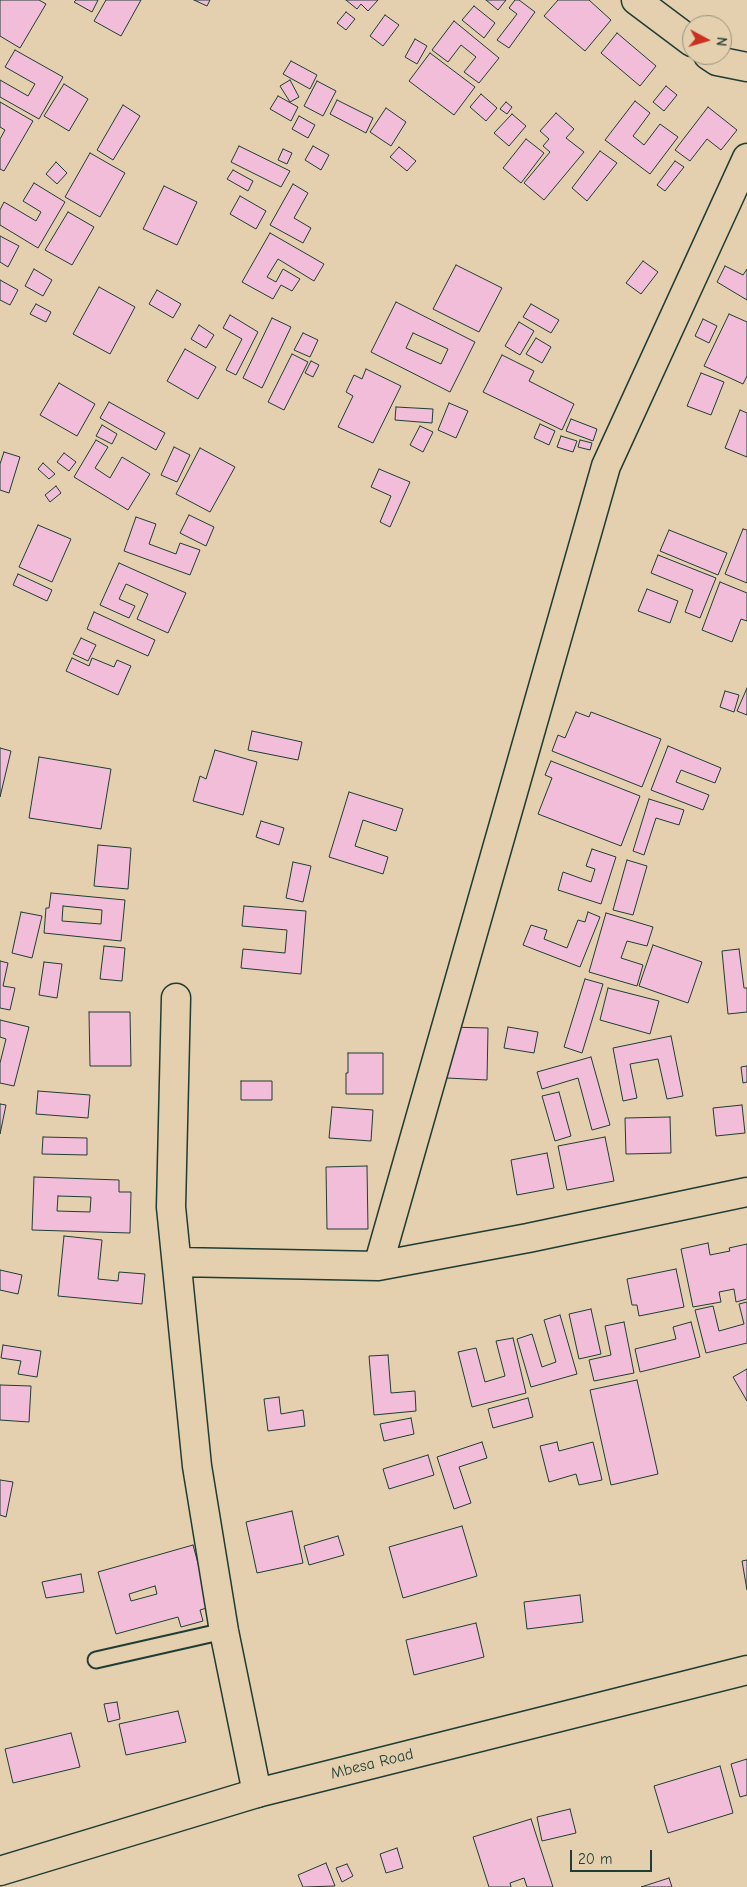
<!DOCTYPE html>
<html>
<head>
<meta charset="utf-8">
<style>
  body { margin:0 }
  #map { position:relative; width:747px; height:1887px; overflow:hidden; background:#e4cfae; font-family:"Comic Neue",sans-serif }
  canvas { display:block }
  .north { position:absolute; left:682px; top:15px; width:50px; height:50px; box-sizing:border-box; background:#e4cfae; border:1px solid #95957d; border-radius:50%; rotate:96deg; font-size:14px; font-weight:700; line-height:20px; text-align:center; color:#1f3d34 }
  .north::after { content:''; display:block; margin:auto; width:18px; height:22px; background:#c8321e; clip-path:polygon(50% 0,100% 100%,50% 72%,0 100%) }
  .scale { position:absolute; left:570px; top:1850px; width:82px; height:22px; box-sizing:border-box; border:2px solid #1f3d34; border-top:0; padding-left:6px; font-size:15px; line-height:18px; white-space:nowrap; color:#1f3d34; -webkit-text-stroke:4px #e4cfae; paint-order:stroke }
</style>
</head>
<body>
<div id="map">
<canvas width="747" height="1887"></canvas>
<div class="north">N</div>
<div class="scale">20 m</div>
</div>
<script>
const c = document.querySelector('canvas').getContext('2d');
c.lineJoin = 'round';
function fill(path, color) { c.fillStyle = color; c.fill(path, 'evenodd'); }
const shape = rows => new Path2D(rows.map(r => 'M' + r).join(''));
function strokePath(path, color, width, dash) { c.strokeStyle = color; c.lineWidth = width; c.lineCap = dash ? 'butt' : 'round'; c.setLineDash(dash || []); c.stroke(path); }
function drawText(font, color, halo, rows, align = 'center') {
  c.font = font + ' "Comic Neue",sans-serif'; c.lineWidth = 4; c.setLineDash([]); c.textBaseline = 'middle'; c.strokeStyle = halo; c.fillStyle = color; for (const [text, x, y, turn = 0] of rows) {
    c.save(); c.translate(x, y); c.rotate((+turn || 0) * Math.PI / 180); c.textAlign = isNaN(turn) ? turn : align; if (halo) c.strokeText(text, 0, 0); c.fillText(text, 0, 0); c.restore();
  }
}
const building = shape([
  [0,0,39,0,46,4,20,48,0,36,0,0],
  [76,0,98,0,92,12,74,2,76,0],
  [106,0,141,0,121,36,94,21,106,0],
  [194,0,210,0,207,6,194,0],
  [346,0,378,0,368,11,361,4,357,9,346,0],
  [486,0,506,0,498,10,486,0],
  [515,0,519,0,535,12,509,48,497,40,517,14,509,8,515,0],
  [558,0,589,0,611,20,585,51,544,16,558,0],
  [474,6,495,23,484,38,462,20,474,6],
  [346,12,355,19,346,30,337,23,346,12],
  [385,15,399,25,383,46,370,36,385,15],
  [454,21,499,58,479,83,464,72,476,57,461,45,448,62,432,50,454,21],
  [617,33,656,66,640,86,601,53,617,33],
  [415,39,427,46,417,64,405,57,415,39],
  [15,50,63,77,39,119,0,97,0,80,28,96,35,84,5,67,15,50],
  [430,53,475,87,454,115,409,81,430,53],
  [291,61,317,75,310,89,283,74,291,61],
  [290,80,299,97,290,102,280,86,290,80],
  [317,81,336,91,323,116,304,106,317,81],
  [64,84,88,99,69,131,44,116,64,84],
  [666,86,677,95,664,111,653,102,666,86],
  [481,94,497,108,486,121,470,107,481,94],
  [278,96,298,107,291,121,270,109,278,96],
  [337,100,373,118,366,133,330,114,337,100],
  [635,101,650,113,633,136,644,145,660,124,678,137,650,174,605,140,635,101],
  [0,102,33,121,4,171,0,169,0,139,5,130,0,127,0,102],
  [506,102,512,107,507,114,500,109,506,102],
  [123,105,140,116,113,160,97,150,123,105],
  [708,107,737,130,721,150,707,139,690,161,675,150,708,107],
  [386,108,406,122,391,146,370,132,386,108],
  [556,113,574,129,566,138,584,152,544,200,524,183,550,152,543,146,549,139,540,131,556,113],
  [512,114,526,126,509,146,494,133,512,114],
  [299,116,315,125,308,138,292,129,299,116],
  [526,139,544,153,521,183,503,168,526,139],
  [239,146,290,171,281,187,231,162,239,146],
  [313,146,329,155,321,170,305,160,313,146],
  [399,147,416,161,407,171,390,157,399,147],
  [283,149,292,153,287,164,278,160,283,149],
  [600,151,617,163,587,201,572,188,600,151],
  [90,153,125,173,100,217,65,197,90,153],
  [675,161,684,167,665,191,657,185,675,161],
  [56,162,67,173,57,184,46,174,56,162],
  [233,170,253,181,248,191,227,179,233,170],
  [34,183,65,202,38,248,0,225,0,210,4,202,36,221,41,212,23,201,34,183],
  [293,184,308,193,294,218,311,228,303,243,270,225,293,184],
  [164,186,197,202,177,245,143,229,164,186],
  [240,196,266,211,256,229,230,214,240,196],
  [68,212,94,227,72,265,45,250,68,212],
  [270,233,324,264,314,281,278,259,267,277,276,282,283,269,300,279,292,291,281,285,273,299,242,282,270,233],
  [0,236,19,246,8,267,0,262,0,236],
  [643,261,658,272,641,294,626,283,643,261],
  [456,265,502,288,479,332,433,309,456,265],
  [725,266,743,275,747,269,747,300,717,282,725,266],
  [34,269,52,280,43,296,25,286,34,269],
  [0,280,18,290,10,305,0,300,0,280],
  [99,287,135,307,110,354,73,334,99,287],
  [157,290,181,304,173,318,149,304,157,290],
  [396,302,475,342,450,392,371,352,396,302],
  [413,333,448,349,441,364,406,348,413,333],
  [36,304,51,312,46,322,30,314,36,304],
  [531,304,559,320,551,333,523,317,531,304],
  [729,314,747,322,747,376,743,384,704,366,729,314],
  [230,315,258,332,236,375,226,370,242,339,223,328,230,315],
  [272,318,291,327,262,388,243,378,272,318],
  [703,319,717,326,709,343,695,336,703,319],
  [519,322,534,331,520,355,505,346,519,322],
  [199,325,214,335,206,348,191,339,199,325],
  [303,333,318,340,310,357,294,350,303,333],
  [536,338,551,347,542,363,526,354,536,338],
  [185,349,216,367,198,399,167,381,185,349],
  [292,354,308,362,284,410,268,402,292,354],
  [502,355,534,371,529,381,574,404,562,430,483,392,502,355],
  [311,361,319,365,313,377,305,373,311,361],
  [366,369,401,386,373,443,338,427,353,396,346,392,354,375,362,379,366,369],
  [701,373,724,382,711,415,687,406,701,373],
  [59,383,95,404,77,436,40,415,59,383],
  [109,402,165,433,156,450,100,418,109,402],
  [449,403,468,411,456,438,438,430,449,403],
  [396,407,433,409,432,423,395,420,396,407],
  [740,410,747,413,747,457,725,448,740,410],
  [571,419,597,429,593,441,566,431,571,419],
  [540,424,555,431,549,445,534,438,540,424],
  [102,425,117,434,112,444,96,436,102,425],
  [420,426,433,432,423,452,410,445,420,426],
  [561,436,577,441,573,452,557,447,561,436],
  [96,440,108,447,95,468,110,478,122,457,150,474,128,510,74,477,96,440],
  [580,440,592,443,590,450,578,447,580,440],
  [174,447,190,455,177,482,161,475,174,447],
  [200,448,235,467,210,512,176,494,200,448],
  [4,452,20,457,9,493,0,490,0,464,4,452],
  [64,453,76,462,69,471,57,462,64,453],
  [43,463,55,474,49,479,38,469,43,463],
  [379,469,410,482,390,527,380,522,391,496,371,487,379,469],
  [56,486,61,493,50,502,45,495,56,486],
  [189,515,214,527,206,546,180,533,189,515],
  [136,517,156,524,149,544,176,554,180,543,200,550,190,575,124,551,136,517],
  [38,525,71,539,52,582,19,567,38,525],
  [743,529,747,530,747,583,725,574,743,529],
  [669,530,727,553,718,575,660,551,669,530],
  [658,555,716,578,700,618,685,612,693,590,651,573,658,555],
  [119,563,186,593,168,633,137,619,148,594,126,584,119,599,135,606,129,618,100,605,119,563],
  [18,574,52,590,47,601,13,585,18,574],
  [720,582,747,593,747,621,741,619,732,642,702,630,720,582],
  [647,589,678,601,670,623,638,611,647,589],
  [94,612,155,640,148,656,87,629,94,612],
  [81,638,96,645,88,661,73,654,81,638],
  [72,658,89,666,92,658,114,667,117,660,131,666,118,695,66,671,72,658],
  [747,688,747,715,737,711,747,688],
  [725,691,739,695,734,712,720,707,725,691],
  [576,712,589,717,591,712,661,739,642,787,552,751,558,735,565,738,576,712],
  [252,731,302,742,298,760,248,750,252,731],
  [668,746,721,768,715,783,681,770,676,782,709,795,703,810,651,790,668,746],
  [0,748,11,751,0,797,0,748],
  [215,750,257,762,243,815,193,801,200,776,206,779,215,750],
  [39,757,111,769,101,829,29,818,39,757],
  [551,761,640,796,621,846,538,814,552,778,545,775,551,761],
  [349,792,403,809,396,831,363,820,355,846,388,857,383,874,329,857,349,792],
  [649,799,684,810,679,825,656,818,644,855,633,851,649,799],
  [261,821,284,828,279,845,256,837,261,821],
  [98,845,131,848,128,889,94,886,98,845],
  [592,849,616,857,601,904,558,890,563,872,591,882,595,869,586,866,592,849],
  [627,860,647,866,633,915,613,910,627,860],
  [293,862,311,866,303,902,286,898,293,862],
  [51,893,125,900,121,941,44,933,46,908,49,908,51,893],
  [63,906,102,910,101,924,62,921,63,906],
  [244,906,306,911,301,974,241,968,243,949,285,953,287,930,242,926,244,906],
  [21,912,42,916,32,958,12,953,21,912],
  [588,912,600,917,580,967,523,945,531,925,547,930,544,939,567,948,578,920,585,922,588,912],
  [606,913,653,927,647,946,627,941,621,958,643,965,637,986,589,972,606,913],
  [653,945,702,962,688,1003,639,986,653,945],
  [104,946,125,948,122,981,100,979,104,946],
  [739,949,744,988,747,988,747,1012,728,1014,722,951,739,949],
  [0,961,8,963,3,986,15,988,10,1010,0,1008,0,961],
  [44,962,62,964,57,998,39,995,44,962],
  [585,979,603,984,582,1053,564,1047,585,979],
  [608,988,659,1001,650,1034,600,1020,608,988],
  [89,1012,130,1012,131,1066,90,1066,89,1012],
  [0,1020,29,1027,14,1086,0,1083,0,1063,6,1039,0,1037,0,1020],
  [448,1027,488,1028,487,1080,447,1078,448,1027],
  [508,1027,538,1032,534,1053,504,1048,508,1027],
  [671,1036,683,1096,667,1099,658,1059,630,1064,637,1098,623,1101,613,1048,671,1036],
  [348,1053,383,1053,383,1094,346,1094,346,1073,348,1073,348,1053],
  [591,1057,610,1125,592,1130,578,1078,542,1089,537,1072,591,1057],
  [747,1066,747,1082,743,1083,741,1067,747,1066],
  [241,1081,272,1081,272,1100,241,1100,241,1081],
  [38,1091,90,1095,88,1118,36,1114,38,1091],
  [559,1092,571,1136,555,1141,542,1096,559,1092],
  [0,1104,6,1105,0,1134,0,1104],
  [742,1105,745,1133,716,1136,713,1108,742,1105],
  [332,1107,373,1110,371,1141,329,1138,332,1107],
  [670,1117,671,1153,626,1154,625,1118,670,1117],
  [43,1137,87,1138,87,1155,42,1154,43,1137],
  [605,1137,614,1181,567,1190,558,1146,605,1137],
  [547,1153,554,1188,517,1195,511,1160,547,1153],
  [367,1166,368,1229,327,1229,326,1167,367,1166],
  [34,1177,119,1180,119,1192,131,1192,130,1233,32,1230,34,1177],
  [58,1196,91,1197,90,1212,57,1211,58,1196],
  [64,1236,102,1240,98,1279,118,1281,119,1272,145,1274,142,1304,58,1296,64,1236],
  [708,1243,710,1255,730,1251,729,1248,747,1244,747,1299,736,1302,734,1289,719,1292,721,1302,693,1307,681,1249,708,1243],
  [676,1269,684,1307,639,1316,637,1305,632,1305,627,1279,676,1269],
  [0,1270,22,1275,18,1294,0,1290,0,1270],
  [747,1302,747,1343,706,1353,695,1310,713,1306,719,1331,744,1324,739,1304,747,1302],
  [591,1309,601,1354,579,1359,569,1314,591,1309],
  [560,1315,577,1374,531,1387,517,1339,532,1334,542,1367,556,1362,544,1320,560,1315],
  [624,1322,634,1373,594,1381,589,1360,611,1355,605,1326,624,1322],
  [691,1322,700,1357,640,1372,635,1349,676,1339,673,1327,691,1322],
  [513,1338,526,1393,472,1407,458,1352,476,1348,485,1382,505,1376,496,1341,513,1338],
  [3,1345,41,1351,37,1377,18,1374,21,1361,1,1358,3,1345],
  [388,1355,391,1393,415,1391,416,1411,374,1415,369,1356,388,1355],
  [747,1369,747,1401,733,1377,747,1369],
  [637,1380,658,1474,611,1485,590,1390,637,1380],
  [0,1385,31,1386,29,1422,0,1420,0,1385],
  [279,1397,281,1414,303,1410,305,1426,268,1431,264,1399,279,1397],
  [528,1398,533,1417,493,1428,488,1409,528,1398],
  [411,1418,414,1434,384,1441,380,1424,411,1418],
  [482,1442,487,1458,459,1467,471,1503,454,1509,437,1457,482,1442],
  [557,1442,559,1451,593,1442,602,1480,579,1485,576,1474,549,1482,540,1446,557,1442],
  [428,1455,434,1475,389,1489,383,1469,428,1455],
  [0,1480,13,1482,6,1517,0,1515,0,1480],
  [292,1511,303,1563,257,1573,246,1522,292,1511],
  [462,1526,477,1576,403,1598,389,1547,462,1526],
  [338,1536,344,1555,309,1565,304,1546,338,1536],
  [193,1545,210,1607,200,1610,203,1621,181,1627,178,1617,116,1634,98,1572,193,1545],
  [155,1586,157,1594,131,1601,129,1594,155,1586],
  [747,1560,747,1590,742,1561,747,1560],
  [81,1574,84,1592,46,1598,42,1582,81,1574],
  [580,1595,583,1622,527,1629,524,1602,580,1595],
  [476,1623,484,1657,414,1675,406,1640,476,1623],
  [117,1702,120,1719,108,1722,104,1704,117,1702],
  [178,1711,186,1742,126,1755,119,1724,178,1711],
  [71,1733,80,1767,13,1783,5,1749,71,1733],
  [747,1759,747,1795,740,1797,731,1764,747,1759],
  [720,1766,733,1813,668,1833,654,1786,720,1766],
  [570,1809,576,1833,542,1841,537,1817,570,1809],
  [531,1819,553,1887,527,1887,524,1878,510,1883,511,1887,489,1887,473,1837,531,1819],
  [397,1848,403,1868,386,1873,380,1854,397,1848],
  [326,1863,335,1886,303,1887,298,1875,326,1863],
  [347,1864,353,1876,342,1882,336,1868,347,1864],
  [669,1878,672,1887,641,1887,669,1878]
]);
fill(building, '#f2bdd9');
strokePath(building, '#1f3d34', 1);
const service = shape([
  [96,1660,224,1631]
]);
const minor = shape([
  [636,0,692,42],
  [708,55,717,61,747,67],
  [176,998,171,1207,197,1466,224,1631,257,1793],
  [177,1262,378,1266,528,1238,747,1192],
  [378,1266,606,466,747,158]
]);
const secondary = shape([
  [0,1871,257,1793,747,1670]
]);
strokePath(service, '#1f3d34', 19);
strokePath(minor, '#1f3d34', 31);
strokePath(secondary, '#1f3d34', 31);
strokePath(service, '#e4cfae', 15);
strokePath(minor, '#e4cfae', 28);
strokePath(secondary, '#e4cfae', 28);
drawText('16px', '#1f3d34', '#e4cfae', [
  ["Mbesa Road",372,1764,-14]
]);
</script>
</body>
</html>
